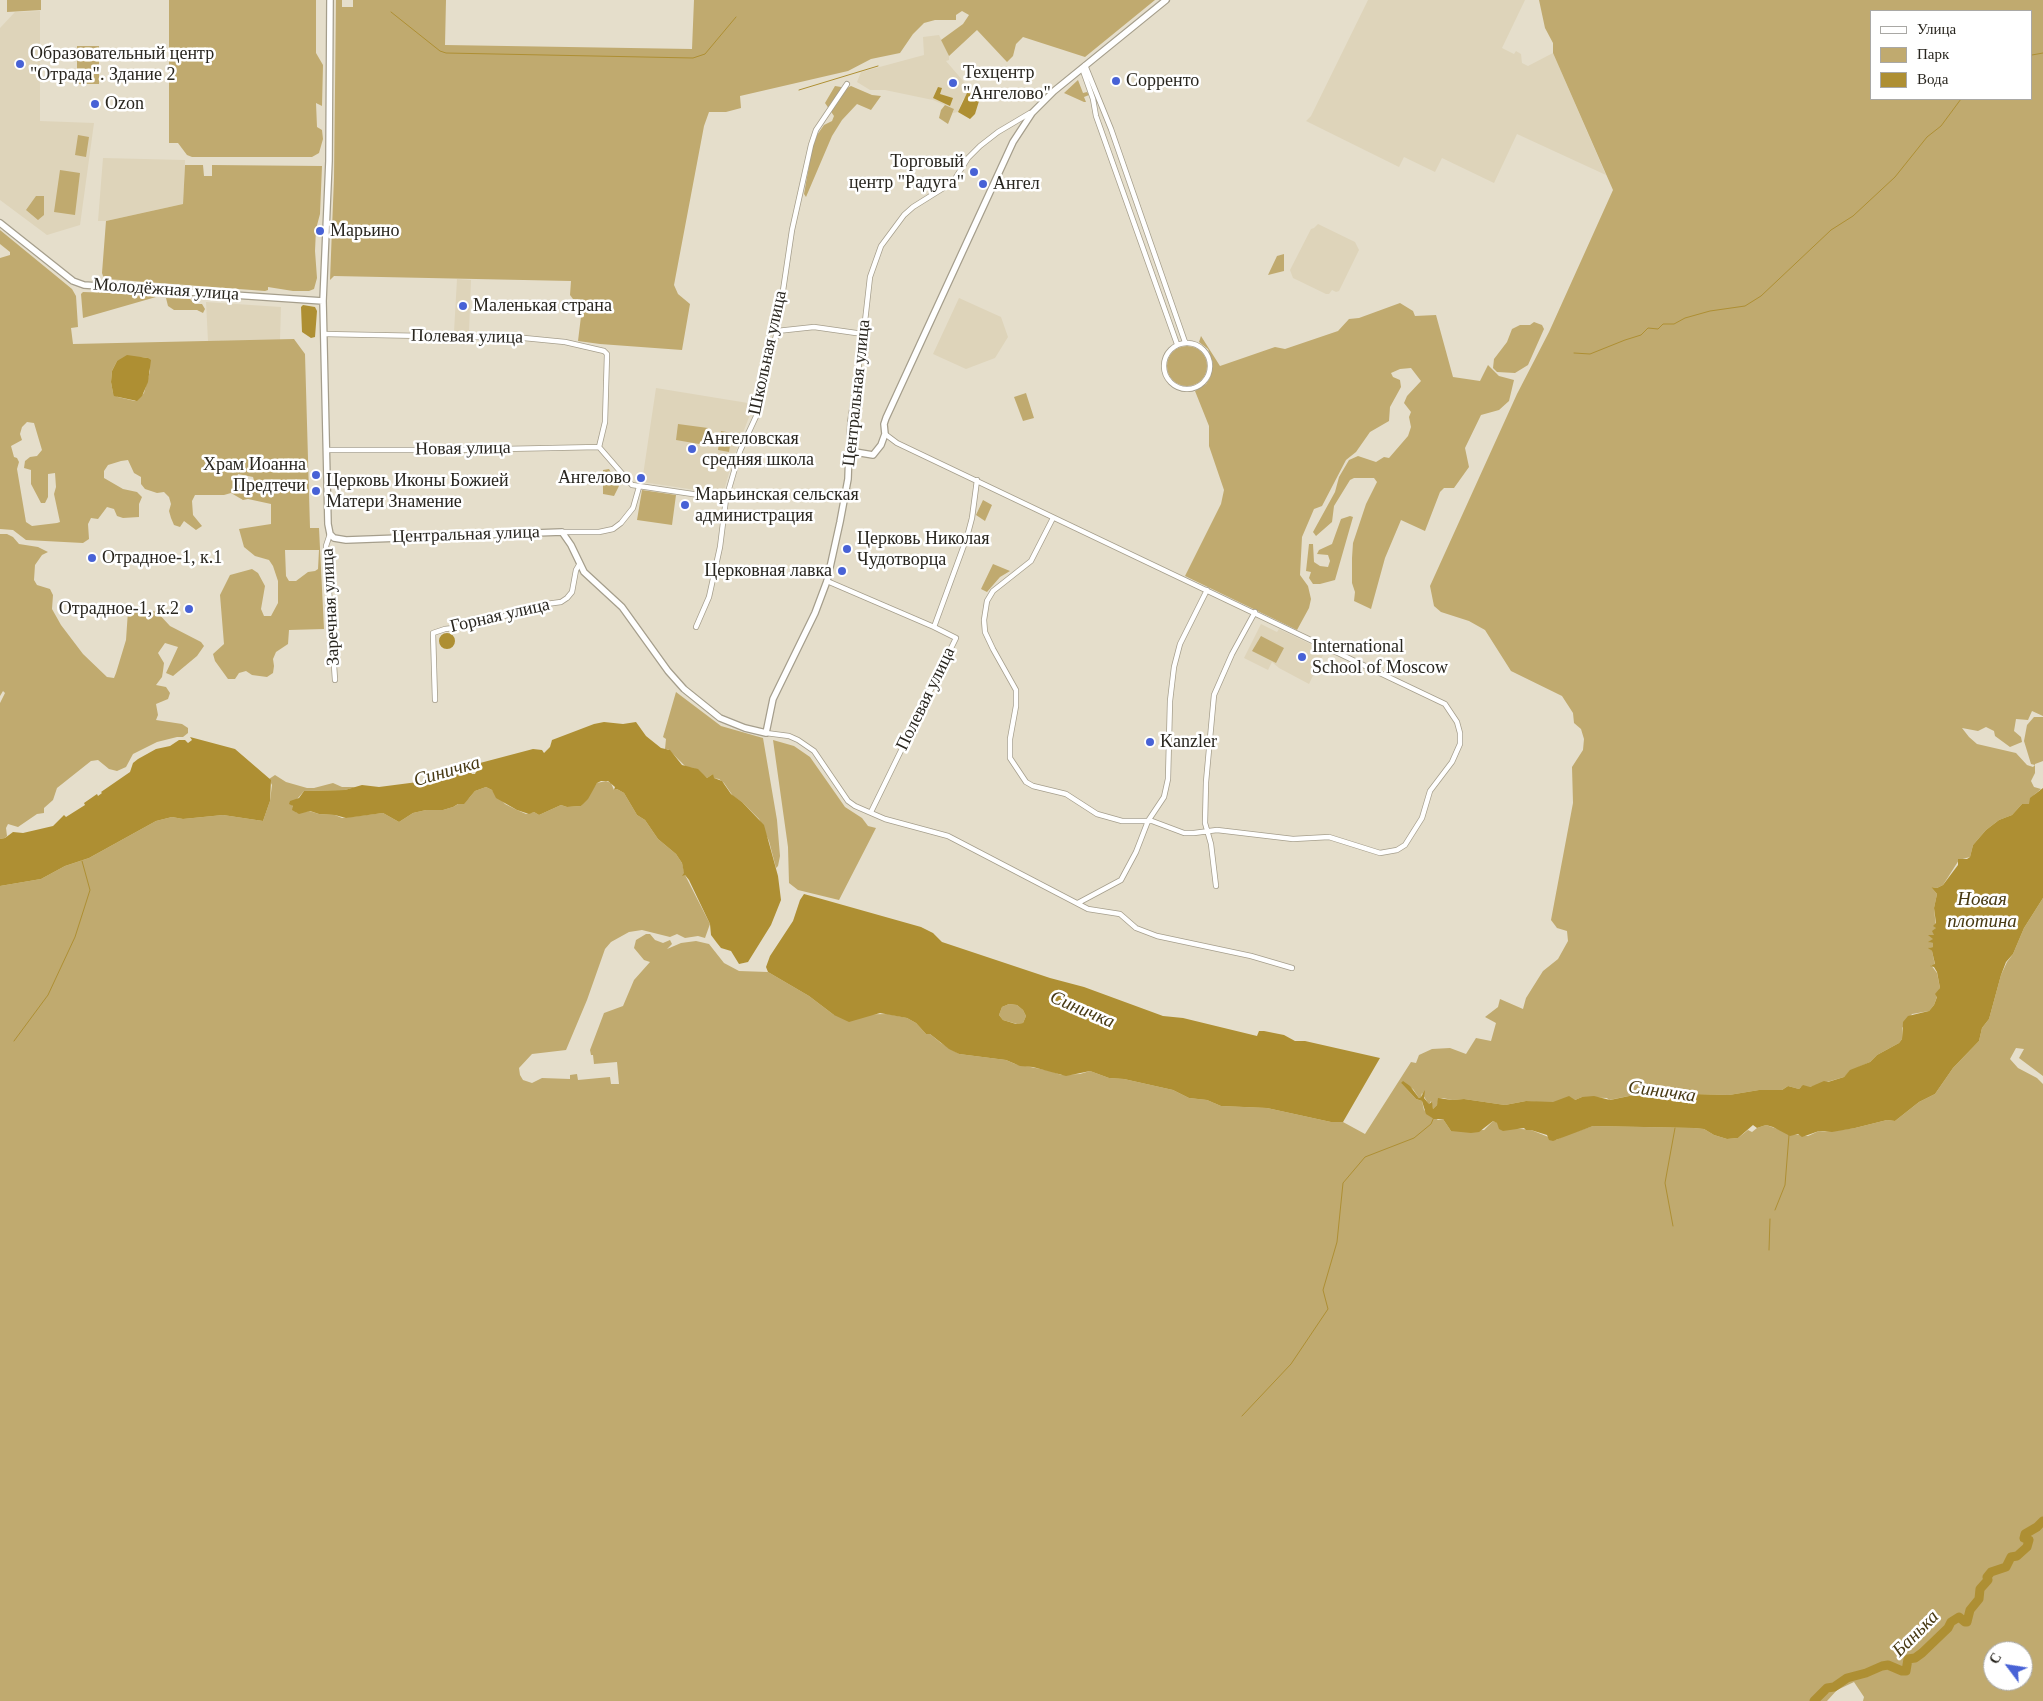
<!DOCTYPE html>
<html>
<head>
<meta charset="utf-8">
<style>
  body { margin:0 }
  #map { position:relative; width:2043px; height:1701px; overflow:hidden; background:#e5decb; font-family:"Times New Roman",serif }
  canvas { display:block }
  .legend { position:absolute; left:1870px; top:10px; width:162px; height:90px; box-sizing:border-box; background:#fff; border:1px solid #a9a8a5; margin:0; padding:6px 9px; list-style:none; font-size:15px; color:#29261f }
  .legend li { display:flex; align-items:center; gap:10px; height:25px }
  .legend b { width:25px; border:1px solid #a9a8a5 }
  .north { position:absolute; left:1983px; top:1641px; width:50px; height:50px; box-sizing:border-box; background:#fff; border:1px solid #a9a8a5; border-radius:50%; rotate:301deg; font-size:14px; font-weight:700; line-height:20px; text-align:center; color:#29261f }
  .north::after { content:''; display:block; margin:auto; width:18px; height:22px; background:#4862d6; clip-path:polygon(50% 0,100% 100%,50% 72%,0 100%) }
</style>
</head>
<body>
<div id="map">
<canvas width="2043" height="1701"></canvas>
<ul class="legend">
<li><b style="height:6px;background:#fff"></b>Улица</li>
<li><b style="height:14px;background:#c0aa6f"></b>Парк</li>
<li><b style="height:14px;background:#ae8f33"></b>Вода</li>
</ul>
<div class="north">С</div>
</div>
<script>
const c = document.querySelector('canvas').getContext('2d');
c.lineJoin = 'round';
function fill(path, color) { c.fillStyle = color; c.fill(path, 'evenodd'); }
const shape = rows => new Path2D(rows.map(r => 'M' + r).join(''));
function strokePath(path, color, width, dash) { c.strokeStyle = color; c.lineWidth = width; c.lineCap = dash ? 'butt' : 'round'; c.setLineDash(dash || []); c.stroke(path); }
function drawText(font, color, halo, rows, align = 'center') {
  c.font = font + ' "Times New Roman",serif'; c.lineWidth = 5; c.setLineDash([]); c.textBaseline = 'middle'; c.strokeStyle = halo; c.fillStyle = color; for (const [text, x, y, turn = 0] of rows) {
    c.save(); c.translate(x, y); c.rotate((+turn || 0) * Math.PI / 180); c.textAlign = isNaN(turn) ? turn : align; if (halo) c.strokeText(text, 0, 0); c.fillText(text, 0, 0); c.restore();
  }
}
fill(shape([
  [1368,0,1525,0,1502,48,1514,54,1516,51,1521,54,1522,63,1528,66,1553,53,1606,175,1517,134,1494,183,1442,158,1435,172,1404,157,1399,167,1306,121,1311,116],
  [40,11,40,121,94,123,80,225,47,235,0,200,0,28,15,12],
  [939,35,949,56,949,60,946,61,976,96,974,94,963,99,958,112,953,113,954,109,933,100,885,90,870,90,857,82,861,72,924,55,923,37],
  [103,158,185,160,183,204,106,221,98,221],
  [1318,224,1355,242,1359,250,1339,291,1336,292,1332,290,1329,294,1326,294,1293,278,1290,270,1311,229,1314,228],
  [457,279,471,280,469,332,454,332],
  [959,298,1001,317,1008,337,995,358,966,369,933,354],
  [206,302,281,307,280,340,208,341],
  [656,388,754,404,733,459,723,494,642,482],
  [1261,624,1277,632,1279,629,1325,651,1309,684,1279,668,1272,662,1268,670,1244,658]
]), '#ded4ba');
fill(shape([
  [7,0,41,0,41,10,7,12],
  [169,0,316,0,316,53,323,65,322,106,316,103,317,127,322,130,323,139,319,153,312,157,192,157,187,155,178,143,169,143],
  [336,0,342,0,342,7,353,7,353,0,446,0,445,45,692,49,694,0,1155,0,1085,57,1023,37,1016,44,1013,56,1007,62,977,30,949,56,941,40,963,24,969,15,962,11,956,15,956,20,935,20,924,23,913,34,900,53,871,59,848,71,740,96,741,108,726,112,709,112,704,126,674,285,678,294,690,304,682,350,600,344,578,341,583,300,573,299,570,295,571,281,334,276,330,280,334,178],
  [1539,0,2043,0,2043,716,2032,711,2028,720,2016,719,2014,731,2021,737,2022,742,2010,747,1995,736,1994,731,1986,727,1978,731,1962,728,1969,737,1977,744,2016,753,2027,765,2033,767,2035,765,2031,764,2024,741,2027,725,2034,717,2043,717,2043,761,2035,764,2035,773,2031,781,2034,787,2041,789,2034,795,2030,804,2022,804,2012,815,1999,820,1986,830,1973,845,1970,857,1959,860,1943,885,1937,888,1931,887,1937,894,1934,908,1936,928,1934,939,1929,942,1934,943,1933,947,1929,948,1932,951,1935,965,1931,965,1937,973,1940,988,1934,1005,1929,1011,1912,1014,1902,1028,1902,1039,1899,1043,1877,1055,1870,1062,1850,1071,1844,1077,1810,1087,1801,1087,1799,1089,1788,1086,1782,1090,1759,1090,1729,1095,1693,1094,1680,1100,1634,1095,1609,1100,1607,1098,1582,1097,1575,1100,1547,1103,1526,1101,1505,1105,1464,1099,1452,1100,1443,1098,1439,1099,1437,1105,1433,1109,1431,1101,1429,1105,1422,1093,1421,1097,1419,1098,1413,1089,1401,1083,1416,1099,1422,1101,1424,1110,1438,1120,1443,1119,1451,1131,1484,1130,1493,1121,1512,1128,1531,1130,1556,1140,1566,1135,1593,1126,1694,1128,1704,1129,1714,1135,1727,1139,1738,1138,1748,1130,1752,1132,1757,1128,1766,1125,1792,1134,1808,1136,1819,1131,1825,1132,1855,1128,1887,1120,1895,1121,1919,1102,1935,1094,1953,1068,1979,1041,1982,1028,1989,1019,2001,975,2007,962,2013,954,2024,928,2043,898,2043,1076,2019,1058,2024,1049,2016,1048,2010,1059,2018,1068,2037,1078,2043,1084,2043,1701,1863,1701,1864,1697,1854,1682,1837,1690,1827,1701,0,1701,0,886,41,879,65,866,89,858,156,821,172,817,183,819,223,815,263,821,270,801,272,785,269,779,275,775,286,782,307,788,314,788,333,783,342,787,356,787,345,790,304,791,292,805,297,813,309,811,319,814,335,815,342,818,383,813,399,822,413,813,426,810,443,810,453,807,469,798,475,791,486,787,492,790,505,804,517,810,526,814,534,812,539,815,561,805,567,807,581,806,597,783,606,781,611,783,614,790,617,789,624,793,637,815,645,820,658,839,676,854,682,863,685,875,710,924,705,938,698,936,685,938,677,934,670,937,642,930,629,932,611,942,605,949,587,1000,566,1050,532,1054,519,1068,520,1075,523,1080,532,1083,542,1078,570,1079,570,1075,577,1074,578,1080,610,1077,611,1084,619,1084,617,1062,594,1064,593,1055,591,1055,590,1050,604,1013,623,1006,634,980,650,962,644,960,634,948,636,940,646,934,650,934,655,940,663,943,670,940,672,944,667,949,681,943,696,941,709,944,724,963,739,971,768,972,809,996,834,1015,888,1014,907,1018,916,1023,926,1034,930,1034,941,1043,959,1054,1006,1060,1015,1064,1051,1071,1061,1075,1080,1074,1090,1071,1109,1078,1124,1079,1173,1090,1189,1098,1207,1100,1221,1106,1267,1108,1331,1122,1343,1122,1365,1134,1411,1062,1416,1063,1419,1055,1432,1049,1450,1048,1466,1054,1476,1038,1491,1041,1496,1023,1485,1017,1498,1007,1500,999,1523,1009,1526,998,1543,971,1558,959,1568,941,1567,931,1557,928,1551,920,1573,803,1572,767,1583,750,1584,739,1581,729,1574,723,1573,713,1562,696,1511,671,1485,630,1469,621,1441,612,1434,606,1430,586,1517,394,1549,332,1613,190,1553,53,1553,43,1545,28],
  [1872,11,2032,11,2032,99,1872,99],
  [1993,1651,2023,1651,2023,1681,1993,1681],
  [77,46,99,46,99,84,77,84],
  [1078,80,1083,93,1087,92,1089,95,1084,97,1086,102,1084,102,1064,93],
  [835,86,847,88,851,86,872,95,881,96,871,110,857,104,842,120,832,136,806,197,804,194,812,149,817,135,824,125,832,121,834,116,825,103],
  [945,105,954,109,948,124,939,118,941,110],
  [78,135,89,137,86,157,75,155],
  [185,165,203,165,204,176,212,176,212,165,322,166,320,214,316,229,315,251,317,278,314,289,309,291,293,291,268,287,268,290,265,291,107,279,103,276,102,273,106,221,183,204],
  [60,170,80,173,75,215,54,212],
  [36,196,44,196,44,215,38,220,26,210],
  [0,230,72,289,76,296,78,327,71,328,73,344,294,339,305,354,310,528,319,528,324,629,289,630,288,644,276,652,273,659,274,666,273,673,267,677,252,675,246,671,239,673,235,679,228,679,215,661,213,654,224,644,220,595,230,575,252,569,258,573,265,586,261,609,264,616,271,616,278,603,278,581,273,566,269,560,255,556,244,547,239,529,271,524,271,504,248,499,243,500,231,493,224,495,195,495,192,501,193,515,202,526,196,530,184,521,180,527,174,525,171,518,169,511,171,504,169,497,164,492,157,493,145,489,141,484,141,477,134,473,128,460,121,461,108,465,104,471,104,478,123,489,137,492,142,497,139,504,139,517,123,518,117,516,114,509,107,507,98,519,91,518,88,524,89,539,83,543,26,540,13,530,0,529,0,258,10,255,10,252,0,244],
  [141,357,148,358,150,371,144,393,135,401,118,397,113,393,111,382,112,371,117,361],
  [27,422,34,423,42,450,37,456,30,457,25,461,24,468,31,470,31,484,41,503,45,503,48,497,48,474,55,473,56,487,54,494,60,522,57,523,32,526,26,522,17,469,19,462,17,458,14,457,11,446,22,440,20,434,22,427],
  [238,474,253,477,255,484,245,491,236,481],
  [285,550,319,550,318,569,315,571,308,572,296,581,289,581,286,576],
  [1284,254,1284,271,1268,275,1277,256],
  [83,292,111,293,156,297,83,318,81,294],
  [166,298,190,299,195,304,202,304,205,309,203,313,197,310,174,310,168,306],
  [1400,303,1413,311,1415,316,1436,315,1453,377,1480,381,1488,365,1499,376,1514,380,1509,401,1499,410,1481,415,1465,448,1469,467,1454,488,1444,488,1440,492,1425,531,1401,520,1385,558,1371,609,1354,601,1355,592,1352,583,1352,558,1353,543,1366,504,1377,482,1374,478,1354,478,1350,480,1334,506,1332,522,1316,536,1313,532,1335,492,1339,477,1349,460,1358,456,1376,462,1384,457,1389,458,1408,436,1411,427,1409,417,1411,412,1404,403,1407,396,1421,381,1411,368,1400,369,1391,373,1393,377,1400,380,1401,387,1390,407,1389,421,1370,432,1356,452,1346,460,1322,506,1314,509,1302,537,1300,575,1308,586,1311,599,1309,608,1297,630,1185,576,1221,504,1224,490,1209,446,1209,426,1195,391,1206,384,1210,378,1213,363,1208,349,1199,342,1201,336,1220,366,1275,347,1285,349,1338,331,1349,319,1359,318],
  [1534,322,1542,325,1544,329,1528,365,1515,373,1497,372,1493,368,1494,359,1507,342,1512,329,1520,325,1530,325],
  '1167 366a20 20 0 1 1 40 0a20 20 0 1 1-40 0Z',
  [1026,393,1034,418,1023,421,1014,397],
  [678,424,708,428,705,445,676,440],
  [721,431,732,433,729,452,718,450],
  [609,469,619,486,614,496,603,494,603,470],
  [642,490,676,495,672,525,637,520],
  [983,500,992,505,985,521,976,515],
  [1350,516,1353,517,1335,580,1320,584,1313,584,1309,578,1311,572,1306,571,1309,544,1313,544,1314,562,1320,566,1328,567,1330,561,1328,555,1317,554,1319,550,1332,544,1341,519],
  [0,534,7,534,13,537,19,544,38,547,48,552,42,555,35,565,34,580,37,585,50,589,53,595,52,609,61,625,83,654,107,677,114,678,116,673,126,640,128,611,137,608,157,612,170,626,201,642,204,646,197,656,173,676,166,673,178,647,165,643,158,653,164,663,163,671,162,677,156,685,166,687,170,693,168,699,156,704,158,715,156,720,182,724,188,728,188,733,183,737,177,737,157,742,133,754,126,767,117,771,109,769,98,760,91,761,57,788,53,800,44,808,44,813,37,814,18,827,8,824,6,828,7,836,5,838,0,839,0,703,5,693,3,691,0,696],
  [993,564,1010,571,1000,577,987,592,981,589],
  [1261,636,1284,648,1276,663,1252,651],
  [676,692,721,726,763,738,777,820,780,856,778,866,776,868,769,841,759,819,742,802,733,796,724,783,719,779,713,778,713,774,707,778,694,768,686,767,668,749,665,749,666,739,663,737],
  [773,740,794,746,810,757,845,807,862,818,868,826,876,828,839,900,798,890,789,883,788,847],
  [1009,1004,1017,1005,1023,1010,1026,1016,1023,1023,1017,1024,1003,1020,999,1015,1002,1007]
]), '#c0aa6f');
fill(shape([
  [938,87,942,88,940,94,953,98,950,106,933,98],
  [967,93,974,94,979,101,975,114,970,119,958,112],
  [303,305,315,307,317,311,315,337,311,338,302,332,301,307],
  [127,355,148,358,151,360,148,382,142,396,137,401,114,396,113,393,111,382,112,371,117,361],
  '439 641a8 8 0 1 1 16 0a8 8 0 1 1-16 0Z',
  [604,722,623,724,636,722,646,736,661,748,670,750,682,765,698,769,707,778,713,774,714,778,722,781,731,794,742,802,764,825,778,876,781,900,771,925,748,962,739,964,731,951,721,948,717,943,711,935,710,924,689,880,685,875,682,876,684,873,682,863,676,854,658,839,645,820,637,815,624,793,617,789,614,790,615,787,608,781,601,781,597,783,588,799,581,806,567,807,561,805,539,815,534,812,529,814,517,810,496,798,492,790,486,787,475,791,464,804,458,804,453,807,443,810,426,810,413,813,399,822,383,813,346,818,335,815,319,814,310,811,299,814,292,810,293,806,289,804,290,801,299,798,304,791,345,790,362,785,379,787,441,779,464,764,466,765,472,774,475,774,480,763,533,749,542,750,544,753,550,747,552,740,594,724],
  [190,737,235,749,271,780,270,801,263,821,223,815,183,819,172,817,156,821,89,858,65,866,41,879,0,886,0,839,5,838,13,832,23,833,53,826,64,815,66,817,85,805,84,803,97,794,98,796,102,793,101,792,130,772,133,763,138,759,156,749,170,746,179,740,185,740,188,743,192,740],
  [2043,788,2043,898,2024,928,2013,954,2006,962,2001,975,1989,1019,1982,1028,1979,1041,1953,1068,1935,1094,1919,1102,1895,1121,1887,1120,1855,1128,1832,1132,1819,1131,1802,1137,1798,1134,1790,1136,1773,1127,1766,1125,1757,1128,1753,1125,1738,1138,1727,1139,1714,1135,1704,1129,1694,1128,1593,1126,1553,1141,1549,1140,1547,1135,1531,1130,1526,1130,1524,1128,1503,1131,1499,1129,1497,1123,1493,1121,1479,1132,1471,1133,1451,1131,1443,1119,1434,1119,1426,1114,1422,1101,1416,1099,1401,1083,1403,1081,1410,1086,1419,1098,1421,1097,1425,1090,1424,1098,1429,1104,1432,1102,1433,1109,1437,1105,1438,1098,1452,1100,1464,1099,1505,1105,1526,1101,1553,1102,1569,1096,1575,1100,1582,1097,1594,1096,1610,1100,1634,1095,1663,1098,1667,1100,1676,1098,1680,1100,1693,1094,1729,1095,1759,1090,1782,1090,1788,1086,1799,1089,1803,1085,1810,1087,1824,1081,1828,1082,1844,1077,1850,1070,1870,1062,1877,1055,1899,1043,1902,1039,1903,1022,1908,1016,1929,1011,1934,1005,1937,997,1935,994,1940,988,1937,972,1934,967,1930,966,1935,964,1932,951,1928,948,1933,947,1933,943,1928,942,1933,939,1928,935,1934,935,1932,931,1936,928,1933,926,1936,923,1934,908,1937,894,1931,887,1937,888,1943,885,1958,865,1958,859,1967,859,1970,857,1973,845,1986,830,1999,820,2012,815,2022,804,2029,804,2030,798],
  [804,894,921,927,933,933,942,942,1050,978,1084,987,1163,1016,1183,1018,1257,1036,1259,1031,1264,1031,1284,1035,1295,1041,1305,1041,1380,1058,1343,1122,1331,1122,1267,1108,1221,1106,1207,1100,1189,1098,1173,1090,1124,1079,1109,1078,1090,1071,1066,1076,1033,1067,1020,1066,1006,1060,959,1054,949,1049,930,1034,926,1034,916,1023,907,1018,880,1013,849,1022,834,1015,809,996,768,972,766,967,770,956,793,921,800,900],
  [1009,1004,1017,1005,1023,1010,1026,1016,1023,1023,1016,1024,1003,1020,999,1015,1002,1007]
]), '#ae8f33');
strokePath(shape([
  [391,12,440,51,446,53,693,58,705,54,736,17],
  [2032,55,2043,53],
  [799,90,878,66],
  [1574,353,1590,354,1625,340,1641,335,1648,328,1658,329,1663,324,1674,324,1685,318,1710,311,1745,306,1761,296,1831,230,1853,216,1895,177,1927,137,1941,126,1961,99],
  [14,1041,48,995,75,937,90,890,82,861],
  [1775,1210,1785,1185,1789,1135],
  [1673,1226,1665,1183,1675,1128],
  [1769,1250,1770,1219],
  [1242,1416,1291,1364,1328,1309,1323,1290,1337,1242,1343,1183,1365,1157,1414,1138,1431,1124,1434,1117]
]), '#ae8f33', 1);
strokePath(shape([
  [1814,1701,1827,1688,1834,1687,1847,1678,1866,1673,1882,1666,1888,1665,1902,1671,1906,1671,1908,1659,1915,1658,1922,1653,1948,1628,1951,1622,1959,1617,1965,1622,1967,1622,1970,1610,1979,1599,1980,1589,1988,1580,1987,1577,1991,1572,2006,1567,2011,1557,2017,1556,2027,1547,2029,1540,2024,1538,2025,1534,2037,1527,2043,1521]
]), '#ae8f33', 9);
const minor = shape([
  [1085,65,1111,129,1185,342],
  [1082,68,1093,99,1096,116,1177,344],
  [777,331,814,327,863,334],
  [324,334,524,338,565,342,604,351,607,354,605,422,599,447],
  '1164 366a23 23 0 1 1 46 0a23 23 0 1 1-46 0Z',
  [885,434,897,443,1445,704,1457,722,1460,733,1460,744,1452,762,1430,791,1422,818,1405,845,1397,850,1380,853,1329,837,1293,839,1217,830,1194,833,1184,833,1152,821,1122,821,1097,814,1066,794,1033,786,1026,782,1010,758,1010,739,1016,706,1016,690,993,649,985,632,984,620,987,601,993,591,1031,561,1053,518],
  [599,447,632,485,726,499],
  [327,450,456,450,599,447],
  [849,451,850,422,863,339,870,277,881,246,904,215,913,207,953,182,968,158,980,146,998,132,1030,113],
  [562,532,599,532,613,529,621,523,633,508,639,487],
  [330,534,326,546,335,680],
  [827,581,934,627],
  [696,627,709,597,720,547,726,499,740,451,759,410,777,331,792,230,811,145,816,130,847,84],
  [435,700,433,633,445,629,480,625,532,606,561,602,567,598,572,592,576,570,579,565],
  [766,733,789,736,798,740,814,751,848,801,855,806,885,819,948,836,1088,909,1120,914,1136,928,1157,936,1251,956,1292,968],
  [871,812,956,638,934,627,967,537,972,518,977,480],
  [1216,886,1211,844,1205,823,1206,782,1214,695,1232,654,1255,612],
  [1078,903,1121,880,1136,852,1148,821,1164,797,1168,779,1170,701,1174,667,1180,644,1207,590]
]);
const tertiary = shape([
  [330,0,329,161,323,301,328,524,330,534,334,538,346,540,562,532,571,545,584,572,622,607,668,671,684,689,720,718,745,728,766,733,773,699,815,613,827,581,840,522,848,479,849,451,873,455,881,445,885,434,884,424,886,418,1013,142,1032,113,1054,91,1166,0],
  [0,223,73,281,84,285,323,301]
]);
strokePath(minor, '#a59e8c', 6);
strokePath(tertiary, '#a59e8c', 8);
strokePath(minor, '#fff', 4.5);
strokePath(tertiary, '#fff', 5.5);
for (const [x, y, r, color] of [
  [20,64,5,"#4862d6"],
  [1116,81,5,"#4862d6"],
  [953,83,5,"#4862d6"],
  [95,104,5,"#4862d6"],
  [974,172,5,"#4862d6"],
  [983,184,5,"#4862d6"],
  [320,231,5,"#4862d6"],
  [463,306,5,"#4862d6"],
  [692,449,5,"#4862d6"],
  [316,475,5,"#4862d6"],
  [641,478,5,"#4862d6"],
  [316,491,5,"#4862d6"],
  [685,505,5,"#4862d6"],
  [847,549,5,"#4862d6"],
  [92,558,5,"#4862d6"],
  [842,571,5,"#4862d6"],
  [189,609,5,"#4862d6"],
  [1302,657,5,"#4862d6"],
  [1150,742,5,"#4862d6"]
]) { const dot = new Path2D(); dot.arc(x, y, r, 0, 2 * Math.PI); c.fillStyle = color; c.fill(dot); strokePath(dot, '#fff', 2); }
drawText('18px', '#29261f', '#fff', [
  ["Образовательный центр",30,54],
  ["\"Отрада\". Здание 2",30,75],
  ["Техцентр",963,73],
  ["\"Ангелово\"",963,94],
  ["Сорренто",1126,81],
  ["Ozon",105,104],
  ["Торговый",964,162,"right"],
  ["центр \"Радуга\"",964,183,"right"],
  ["Ангел",993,184],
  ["Марьино",330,231],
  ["Маленькая страна",473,306],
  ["Ангеловская",702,439],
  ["средняя школа",702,460],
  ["Храм Иоанна",306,465,"right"],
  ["Предтечи",306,486,"right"],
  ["Ангелово",631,478,"right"],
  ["Церковь Иконы Божией",326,481],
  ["Матери Знамение",326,502],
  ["Марьинская сельская",695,495],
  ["администрация",695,516],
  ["Церковь Николая",857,539],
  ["Чудотворца",857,560],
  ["Отрадное-1, к.1",102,558],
  ["Церковная лавка",832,571,"right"],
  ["Отрадное-1, к.2",179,609,"right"],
  ["International",1312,647],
  ["School of Moscow",1312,668],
  ["Kanzler",1160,742]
], 'left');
drawText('18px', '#29261f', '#fff', [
  ["Молодёжная улица",166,290,4],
  ["Полевая улица",467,337,1],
  ["Школьная улица",768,353,-78],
  ["Центральная улица",857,393,-84],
  ["Новая улица",463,449,-1],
  ["Центральная улица",466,535,-2],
  ["Заречная улица",331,607,-93],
  ["Горная улица",500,616,-13],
  ["Полевая улица",926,699,-64]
]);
drawText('italic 19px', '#483a14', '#fff', [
  ["Синичка",447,772,-16],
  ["Новая",1982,900],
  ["плотина",1982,922],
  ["Синичка",1082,1010,23],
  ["Синичка",1662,1092,8],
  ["Банька",1916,1634,-45]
]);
</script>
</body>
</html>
